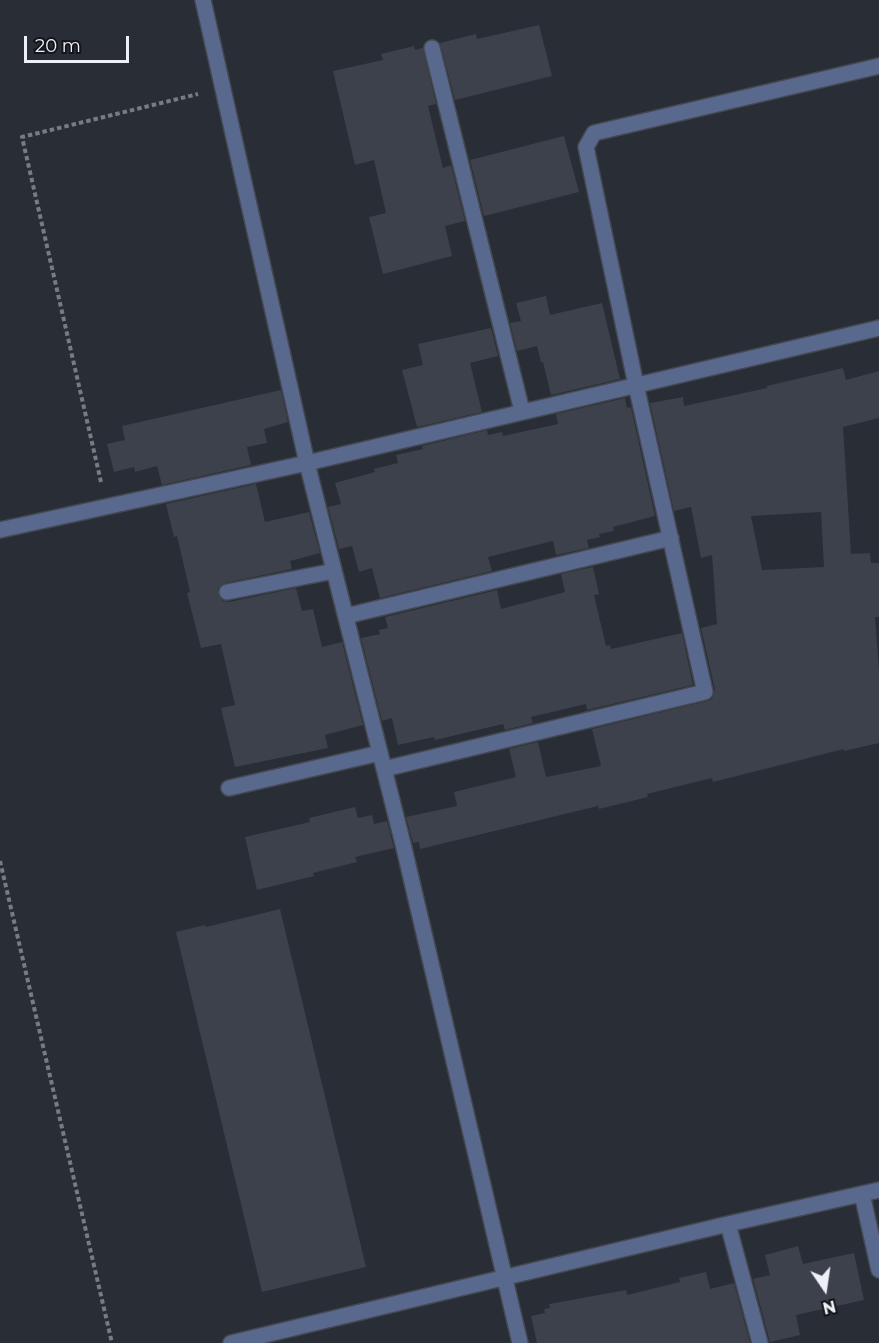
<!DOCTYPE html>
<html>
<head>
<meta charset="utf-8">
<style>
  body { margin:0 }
  #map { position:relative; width:879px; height:1343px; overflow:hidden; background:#282d36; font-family:Montserrat,sans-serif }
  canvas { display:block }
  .north { position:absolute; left:795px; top:1259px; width:60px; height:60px; -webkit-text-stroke:4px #131519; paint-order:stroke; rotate:167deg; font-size:16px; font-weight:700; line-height:24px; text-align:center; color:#edf0f7 }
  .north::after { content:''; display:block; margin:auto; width:21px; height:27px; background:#edf0f7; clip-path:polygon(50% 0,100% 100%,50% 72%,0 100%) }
  .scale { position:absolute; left:24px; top:36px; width:105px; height:27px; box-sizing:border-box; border:3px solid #edf0f7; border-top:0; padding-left:8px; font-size:18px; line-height:21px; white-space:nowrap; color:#edf0f7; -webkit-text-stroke:4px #131519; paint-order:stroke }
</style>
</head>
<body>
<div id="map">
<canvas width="879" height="1343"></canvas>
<div class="north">N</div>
<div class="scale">20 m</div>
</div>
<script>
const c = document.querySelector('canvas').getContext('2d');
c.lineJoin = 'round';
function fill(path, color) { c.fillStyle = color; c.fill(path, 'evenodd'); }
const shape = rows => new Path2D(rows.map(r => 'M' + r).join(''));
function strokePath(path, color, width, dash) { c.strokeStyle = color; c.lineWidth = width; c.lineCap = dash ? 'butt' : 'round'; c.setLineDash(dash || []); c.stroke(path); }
fill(shape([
  [539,25,552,76,455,100,440,43,476,34,477,39],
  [414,46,415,50,423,48,436,104,428,106,443,168,451,165,465,221,445,226,452,256,383,274,369,217,386,213,374,160,355,165,333,71,383,60,381,54],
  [564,136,579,192,484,216,470,160],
  [546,296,550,315,602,303,620,379,551,395,543,362,541,362,537,346,517,351,510,323,521,321,516,303],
  [491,328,498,356,470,363,482,412,417,427,402,370,423,365,418,344],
  [843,368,846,380,879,371,879,418,843,427,851,554,870,553,871,563,879,563,879,617,875,617,879,671,879,743,844,751,844,749,713,782,712,778,647,794,648,797,599,809,598,806,420,849,419,842,413,843,406,817,457,806,454,792,516,777,509,749,538,742,546,777,601,766,592,729,707,701,712,699,715,690,701,628,717,624,712,555,701,558,691,507,674,511,650,403,683,397,684,406,767,388,767,386],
  [821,512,824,567,762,570,751,516],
  [281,390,288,422,264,429,267,443,247,447,251,465,162,485,157,466,135,472,134,467,114,472,107,444,125,440,122,426],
  [625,398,627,408,631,407,655,516,613,527,614,531,599,534,600,537,587,540,589,548,556,555,553,541,488,557,492,571,380,598,372,568,359,572,352,546,339,549,328,507,341,504,335,483,375,472,374,469,398,463,396,455,423,449,422,446,487,430,488,435,502,432,503,436,558,424,556,414],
  [256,484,265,522,309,512,320,553,290,561,292,569,225,583,218,588,218,594,223,601,229,602,296,588,302,611,313,609,322,647,342,642,363,725,325,735,328,748,235,767,221,708,235,705,221,644,201,648,187,593,190,592,177,536,174,537,166,504],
  [593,567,599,594,594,595,606,646,610,645,611,649,682,633,693,685,587,710,586,704,531,717,533,723,505,730,503,724,435,740,434,737,398,745,392,718,382,721,361,638,380,634,379,630,388,628,385,617,497,590,501,609,565,592,561,574],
  [355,807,358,818,372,815,374,824,387,821,394,848,355,857,357,862,313,873,314,876,257,890,245,837,310,822,309,818],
  [280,909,366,1267,262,1292,176,932,205,925,206,927],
  [798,1246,803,1264,854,1253,864,1300,796,1315,800,1335,770,1342,753,1279,770,1275,765,1255],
  [706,1272,710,1289,734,1283,750,1343,537,1343,531,1316,545,1313,544,1309,550,1308,549,1304,626,1290,627,1295,680,1282,679,1278]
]), '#3c414b');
const street = shape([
  [203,0,307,463,404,848,520,1343],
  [432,48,522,411],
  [0,530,307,463,879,328],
  [227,592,334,571],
  [346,616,671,538],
  [384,769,705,692,636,385,586,147,594,133,879,66],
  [229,788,380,753],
  [862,1194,879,1270],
  [728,1224,760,1343],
  [231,1343,728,1224,879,1190]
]);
strokePath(street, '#444851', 18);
strokePath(shape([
  [101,482,22,137,198,94],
  [0,861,112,1343]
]), '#777b83', 4, [4.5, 3]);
strokePath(street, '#59698d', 15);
</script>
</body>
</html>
